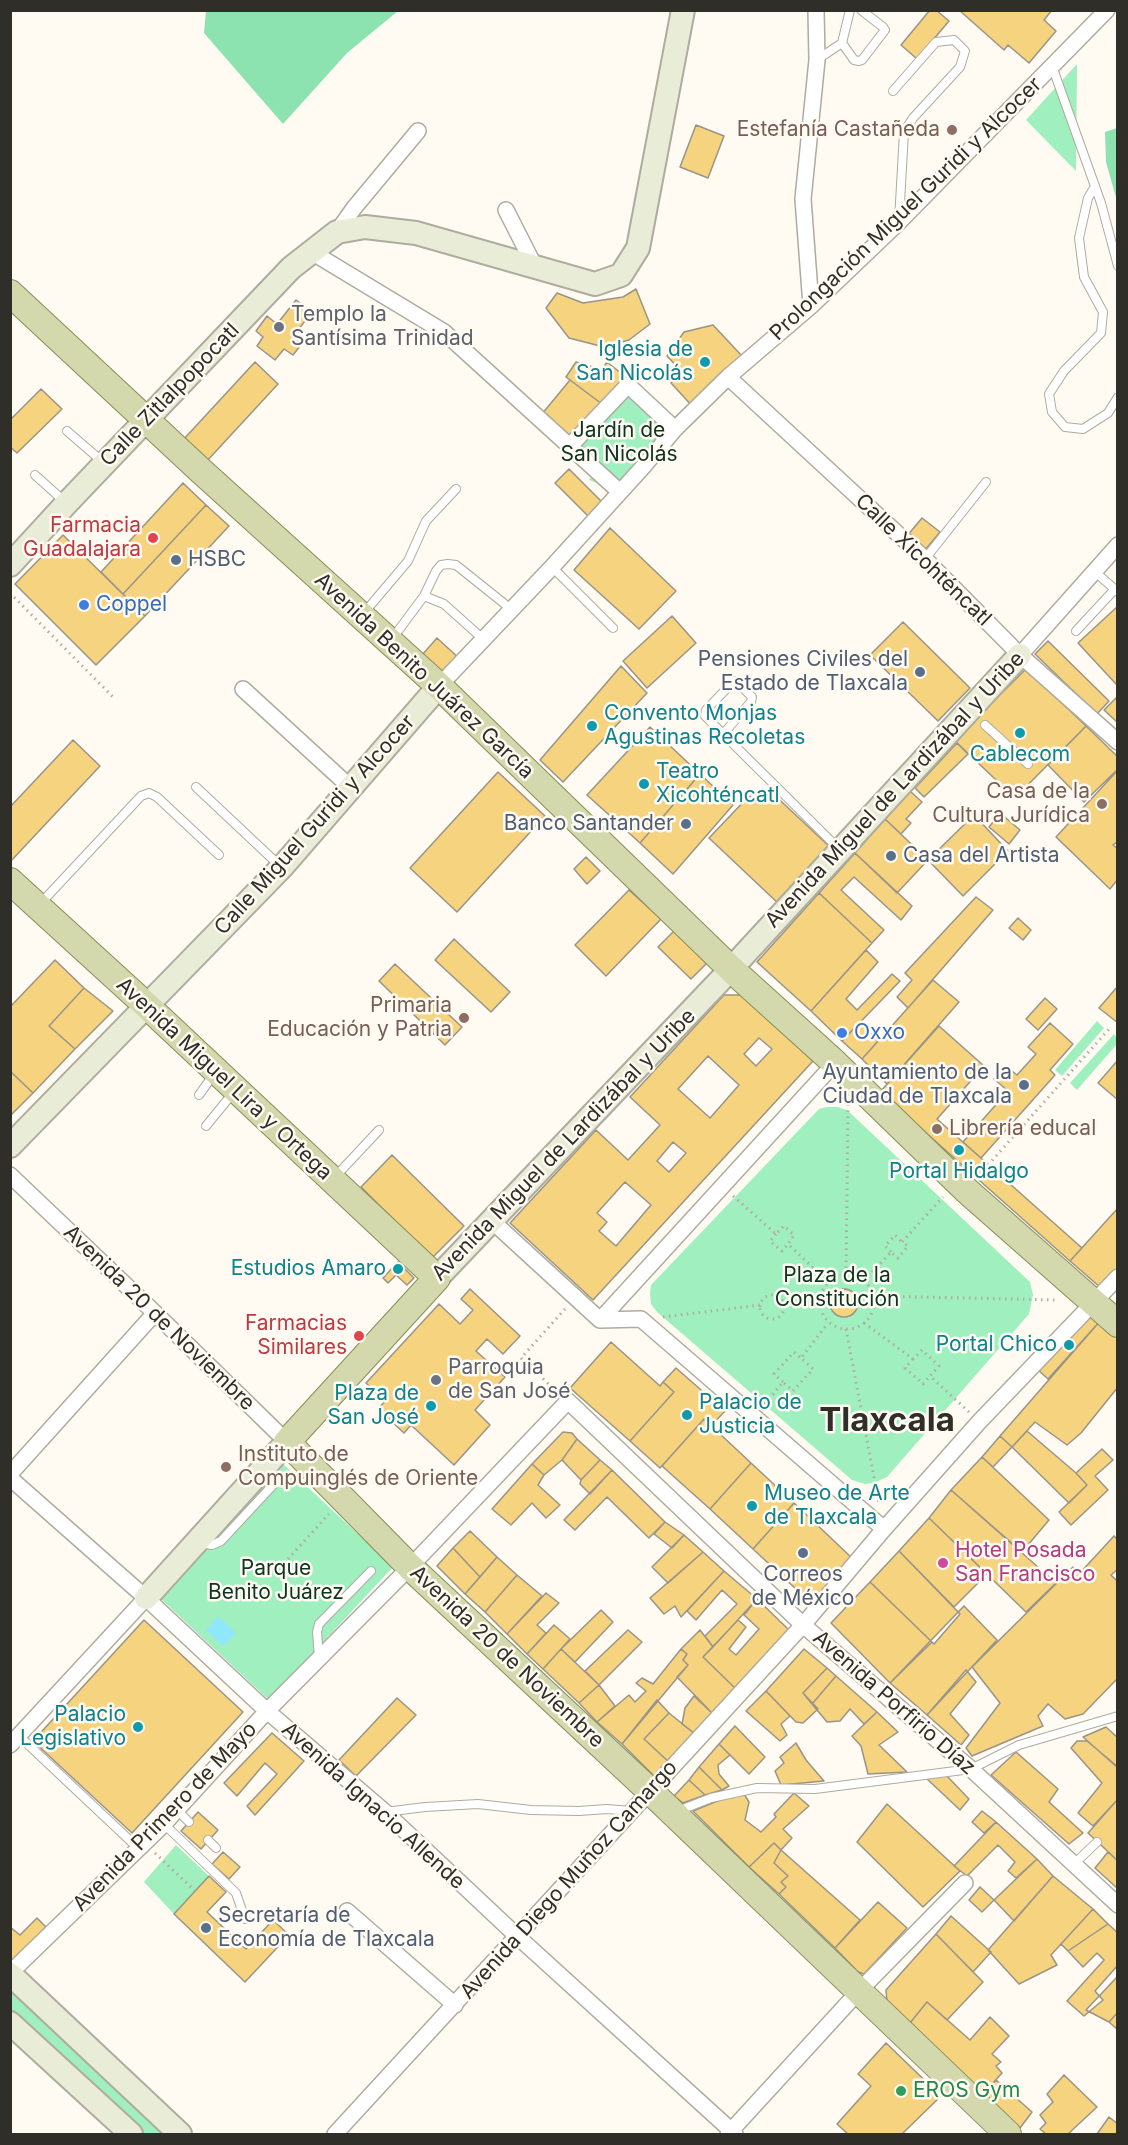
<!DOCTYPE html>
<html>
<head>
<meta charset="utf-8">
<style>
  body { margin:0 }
  #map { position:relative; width:1128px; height:2145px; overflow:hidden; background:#fffbf3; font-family:Inter,sans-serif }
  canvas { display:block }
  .frame { position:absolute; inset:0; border:12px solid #302e29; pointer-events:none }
</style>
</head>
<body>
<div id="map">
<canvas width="1128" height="2145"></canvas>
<div class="frame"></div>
</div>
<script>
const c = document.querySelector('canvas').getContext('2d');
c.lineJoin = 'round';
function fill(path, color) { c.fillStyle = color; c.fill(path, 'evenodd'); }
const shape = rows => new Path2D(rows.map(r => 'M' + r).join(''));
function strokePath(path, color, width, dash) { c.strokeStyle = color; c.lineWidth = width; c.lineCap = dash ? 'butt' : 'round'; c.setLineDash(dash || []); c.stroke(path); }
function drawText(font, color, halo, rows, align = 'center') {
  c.font = font + ' Inter,sans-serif'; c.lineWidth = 5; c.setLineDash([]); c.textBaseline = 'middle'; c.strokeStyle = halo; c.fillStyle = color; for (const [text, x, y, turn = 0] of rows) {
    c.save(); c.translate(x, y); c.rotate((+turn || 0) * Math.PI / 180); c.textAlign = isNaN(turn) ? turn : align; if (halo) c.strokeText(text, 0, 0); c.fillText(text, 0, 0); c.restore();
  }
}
fill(shape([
  [1077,64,1076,171,1026,120],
  [628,385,675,429,620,492,589,480,595,470,569,447],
  [1097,1021,1104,1028,1062,1076,1055,1070],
  [1114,1034,1117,1038,1117,1044,1077,1090,1070,1083],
  [827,1107,837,1107,847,1110,1030,1282,1033,1295,1029,1314,887,1477,873,1483,865,1484,852,1480,657,1312,651,1304,650,1294,651,1285,819,1109],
  [282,1463,393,1567,269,1700,159,1597],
  [176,1845,209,1876,174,1914,144,1882],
  [15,1987,166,2134,137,2134,11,2017,10,1993]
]), '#9fefbf');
fill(shape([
  [206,11,206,10,398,11,347,53,283,124,204,33],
  [1117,128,1118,128,1117,201,1106,162,1105,132]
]), '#8ce3b0');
fill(shape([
  [218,1616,236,1633,223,1646,206,1630]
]), '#90e7fc');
const building = shape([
  [930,10,936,10,949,21,917,59,901,45,930,10],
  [959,10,1052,10,1044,20,1056,31,1029,63,1008,45,1004,50,959,10],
  [696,125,724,136,708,178,680,167,696,125],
  [636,289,650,324,629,340,604,347,569,338,546,308,557,293,583,303,623,297,636,289],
  [296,300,312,312,295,334,304,341,293,355,284,349,275,360,257,346,263,337,256,331,267,316,277,324,296,300],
  [713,325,742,356,694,408,671,383,682,372,667,356,684,332,713,325],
  [255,362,278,384,206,462,183,440,255,362],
  [576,362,602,370,607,362,626,377,602,404,566,377,576,362],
  [570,380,602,404,568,439,542,414,570,380],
  [41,389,62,409,17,453,10,447,10,420,41,389],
  [569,469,604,504,590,518,555,483,569,469],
  [183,483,206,505,123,594,101,572,183,483],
  [206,505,229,526,145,616,123,594,206,505],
  [922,518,940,532,925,550,907,536,922,518],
  [610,528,676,591,639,629,574,570,610,528],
  [63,535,145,616,96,665,15,584,63,535],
  [1118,606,1118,683,1116,684,1078,643,1118,606],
  [672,616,696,643,647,688,623,661,672,616],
  [903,622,970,688,938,721,870,655,903,622],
  [437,638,461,660,445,677,422,655,437,638],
  [1048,641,1109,701,1097,714,1035,654,1048,641],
  [621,666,647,693,563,782,540,760,621,666],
  [1026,669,1086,726,1015,798,954,740,1026,669],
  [1118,696,1118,723,1104,710,1118,696],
  [1086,726,1118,757,1118,769,1084,802,1048,765,1086,726],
  [650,727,700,774,640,843,587,795,650,727],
  [73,740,100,766,10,862,10,807,73,740],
  [957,743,968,754,924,797,915,788,957,743],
  [1118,770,1118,841,1113,845,1118,849,1118,879,1110,889,1056,837,1118,770],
  [498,772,545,816,457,912,410,868,498,772],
  [700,774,733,805,673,874,640,843,700,774],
  [769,790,832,849,780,905,709,838,749,796,759,801,769,790],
  [910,791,922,802,906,819,911,823,901,834,885,819,910,791],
  [1000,813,1020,830,1009,844,989,827,1000,813],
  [974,815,1008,851,963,896,928,860,974,815],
  [885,819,928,860,897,893,855,853,885,819],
  [855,853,912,906,901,920,854,877,841,890,884,930,872,943,819,893,855,853],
  [586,857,600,871,587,884,574,869,586,857],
  [629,890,661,919,606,976,575,945,629,890],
  [819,893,872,943,811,1011,757,962,819,893],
  [976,897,993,910,908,1008,897,997,912,980,905,973,976,897],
  [1018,918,1031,930,1023,940,1009,928,1018,918],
  [678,927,710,960,691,979,658,947,678,927],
  [454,939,510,992,491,1012,435,960,454,939],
  [866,950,878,962,846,999,857,1010,892,974,900,981,842,1041,811,1011,866,950],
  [55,960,84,988,49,1026,75,1049,33,1093,10,1071,10,1007,55,960],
  [395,964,462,1027,445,1045,379,981,395,964],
  [933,980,959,1002,887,1084,862,1059,933,980],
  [1118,986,1118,1023,1099,1008,1118,986],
  [84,988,113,1011,75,1049,49,1026,84,988],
  [724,995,742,995,813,1061,593,1300,510,1223,596,1130,628,1160,660,1125,630,1097,724,995],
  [759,1038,772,1049,756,1066,744,1054,759,1038],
  [708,1056,739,1085,710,1118,678,1089,708,1056],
  [673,1142,686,1153,669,1172,657,1161,673,1142],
  [625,1182,651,1205,616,1246,599,1231,607,1222,597,1213,625,1182],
  [1045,998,1057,1009,1038,1030,1026,1019,1045,998],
  [860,1022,878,1041,862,1059,842,1041,860,1022],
  [1050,1023,1073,1044,1050,1070,1055,1075,981,1158,963,1142,1008,1091,994,1079,1006,1066,1017,1075,1036,1054,1028,1047,1050,1023],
  [939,1026,984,1066,937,1119,1082,1248,1070,1261,880,1092,939,1026],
  [1118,1060,1118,1100,1098,1083,1118,1060],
  [10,1071,33,1093,10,1116,10,1071],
  [392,1155,464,1226,432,1258,361,1187,392,1155],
  [1118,1208,1118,1269,1101,1288,1070,1261,1118,1208],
  [398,1262,414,1278,407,1285,396,1275,388,1283,383,1278,398,1262],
  '830 1303a14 14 0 1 1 28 0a14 14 0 1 1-28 0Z',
  [470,1289,520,1336,503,1354,487,1339,476,1351,505,1377,475,1410,490,1425,454,1465,411,1425,404,1433,378,1409,385,1401,366,1383,439,1304,460,1324,473,1310,461,1299,470,1289],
  [1091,1310,1101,1320,1048,1379,1037,1369,1091,1310],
  [1101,1320,1118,1336,1118,1387,1081,1433,1067,1445,1035,1422,1012,1447,1000,1436,1101,1320],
  [611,1342,660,1386,663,1382,674,1392,630,1441,570,1388,611,1342],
  [676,1368,725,1411,711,1426,704,1419,660,1468,630,1441,674,1392,663,1382,676,1368],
  [704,1419,751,1463,710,1509,662,1466,704,1419],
  [1027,1431,1076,1473,1087,1485,1069,1503,1012,1447,1027,1431],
  [563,1432,572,1433,577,1439,562,1460,544,1475,532,1464,563,1432],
  [1000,1436,1012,1447,993,1467,982,1457,1000,1436],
  [577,1439,600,1460,581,1480,562,1460,577,1439],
  [1102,1449,1113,1460,1095,1476,1108,1490,1071,1525,1059,1512,1087,1485,1076,1473,1102,1449],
  [982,1457,1049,1520,1022,1552,951,1490,982,1457],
  [600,1460,612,1470,590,1494,580,1484,581,1480,600,1460],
  [751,1463,794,1503,753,1549,710,1509,751,1463],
  [532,1464,544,1475,538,1485,560,1505,546,1518,532,1503,511,1525,492,1509,532,1464],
  [612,1470,665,1522,649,1538,607,1497,575,1530,564,1520,612,1470],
  [951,1490,1056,1583,1026,1612,929,1518,951,1490],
  [794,1503,852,1558,811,1603,753,1549,794,1503],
  [929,1518,987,1574,954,1607,899,1551,929,1518],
  [665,1522,684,1535,672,1548,654,1534,665,1522],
  [470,1531,497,1557,480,1577,453,1548,470,1531],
  [684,1535,703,1552,668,1583,652,1567,684,1535],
  [1114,1536,1118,1540,1118,1569,1111,1575,1118,1582,1118,1678,1083,1714,1065,1719,1048,1704,1038,1716,1043,1726,972,1756,966,1748,1000,1703,972,1667,1073,1567,1079,1574,1114,1536],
  [453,1548,480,1577,465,1594,437,1566,453,1548],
  [899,1551,960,1614,934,1644,870,1582,899,1551],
  [703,1552,724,1571,681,1617,675,1606,664,1614,650,1598,703,1552],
  [497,1557,517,1575,485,1612,465,1594,497,1557],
  [724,1571,757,1599,713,1647,705,1636,737,1604,722,1590,696,1620,687,1611,724,1571],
  [517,1575,542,1596,507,1634,485,1612,517,1575],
  [870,1582,932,1642,890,1683,831,1623,870,1582],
  [546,1593,559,1603,537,1625,546,1633,527,1654,507,1634,546,1593],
  [757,1599,789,1630,737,1690,703,1657,738,1620,746,1627,729,1649,736,1655,759,1629,744,1615,757,1599],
  [964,1606,997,1640,927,1715,890,1683,964,1606],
  [601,1610,613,1622,575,1662,561,1649,601,1610],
  [144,1620,243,1712,132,1833,33,1741,144,1620],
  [554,1625,570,1639,543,1669,527,1654,554,1625],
  [628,1630,642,1642,599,1685,585,1671,628,1630],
  [700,1630,713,1647,703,1657,737,1690,713,1714,677,1677,688,1665,683,1660,687,1654,681,1649,700,1630],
  [561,1649,599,1685,579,1703,543,1669,561,1649],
  [681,1649,687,1654,683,1660,688,1665,622,1744,597,1722,629,1695,635,1702,646,1691,636,1683,642,1678,653,1684,681,1649],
  [804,1649,827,1668,803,1693,818,1709,803,1723,796,1722,766,1691,804,1649],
  [827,1668,836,1676,812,1704,803,1693,827,1668],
  [966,1670,976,1682,950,1714,969,1735,961,1745,927,1715,966,1670],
  [836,1676,877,1712,864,1724,850,1709,840,1721,827,1722,812,1704,836,1676],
  [599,1685,615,1706,597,1722,579,1703,599,1685],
  [766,1691,790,1716,781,1724,787,1735,780,1741,746,1711,766,1691],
  [694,1696,713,1714,695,1734,682,1724,685,1708,694,1696],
  [397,1698,416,1715,356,1776,339,1760,397,1698],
  [657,1700,669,1713,644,1739,671,1764,660,1776,653,1775,622,1744,657,1700],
  [877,1712,898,1732,879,1745,907,1772,868,1774,861,1746,852,1736,877,1712],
  [669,1713,695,1734,671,1764,644,1739,669,1713],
  [735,1726,765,1757,749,1774,719,1744,735,1726],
  [1106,1727,1118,1738,1118,1768,1083,1737,1106,1727],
  [272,1733,304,1761,255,1815,247,1806,277,1774,265,1763,237,1796,224,1783,272,1733],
  [1077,1741,1087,1741,1118,1767,1118,1799,1093,1826,1078,1813,1102,1783,1071,1748,1077,1741],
  [796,1743,806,1760,824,1781,781,1785,775,1771,784,1763,780,1757,796,1743],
  [719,1744,730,1755,718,1765,719,1774,729,1786,722,1790,699,1767,719,1744],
  [1016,1752,1058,1789,1049,1802,1083,1833,1069,1844,991,1775,1016,1752],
  [699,1767,722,1790,705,1795,689,1780,699,1767],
  [946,1775,969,1799,960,1810,926,1778,946,1775],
  [689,1780,705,1795,683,1803,674,1796,689,1780],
  [742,1791,749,1802,745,1820,761,1832,776,1817,774,1814,794,1793,809,1806,783,1829,792,1838,781,1850,774,1843,749,1867,693,1811,742,1791],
  [1118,1799,1118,1861,1088,1833,1118,1799],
  [887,1804,960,1871,923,1907,857,1842,887,1804],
  [982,1811,996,1822,984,1833,972,1822,982,1811],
  [198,1812,218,1830,201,1849,181,1831,198,1812],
  [996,1822,1037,1859,1016,1878,1008,1871,1015,1862,998,1845,967,1876,954,1866,996,1822],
  [774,1843,781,1850,774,1863,788,1876,781,1882,786,1887,779,1894,749,1867,774,1843],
  [781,1850,860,1920,835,1948,779,1894,786,1887,781,1882,788,1876,774,1863,781,1850],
  [223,1852,240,1867,229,1879,212,1864,223,1852],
  [1108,1852,1118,1861,1118,1889,1095,1868,1108,1852],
  [1037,1859,1053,1876,1014,1921,994,1900,1037,1859],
  [209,1876,226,1892,207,1912,246,1949,273,1920,289,1935,245,1982,174,1914,209,1876],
  [1053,1876,1093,1909,1051,1955,1057,1965,1019,1984,988,1950,1053,1876],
  [980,1887,994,1900,982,1912,969,1900,980,1887],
  [878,1902,907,1928,864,1974,858,1972,835,1948,878,1902],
  [1093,1909,1108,1924,1068,1951,1061,1944,1093,1909],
  [951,1916,991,1952,973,1972,936,1934,951,1916],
  [37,1918,46,1927,10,1964,10,1927,20,1935,37,1918],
  [1108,1924,1118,1933,1118,1965,1095,1991,1103,2000,1084,2016,1067,2001,1104,1960,1097,1953,1083,1967,1068,1951,1108,1924],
  [936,1934,983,1982,947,2020,927,2002,910,2023,887,2003,886,1990,936,1934],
  [1118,1976,1118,2012,1109,2022,1086,2010,1118,1976],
  [927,2002,970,2040,990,2017,1009,2036,992,2054,1001,2062,996,2066,1002,2073,984,2093,910,2023,927,2002],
  [1118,2012,1118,2030,1109,2022,1118,2012],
  [886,2043,941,2096,902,2134,848,2134,837,2124,871,2086,858,2074,886,2043],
  [1064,2075,1097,2107,1068,2134,1046,2134,1040,2129,1046,2123,1040,2115,1053,2102,1047,2094,1064,2075],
  [996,2080,1032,2112,1020,2128,984,2093,996,2080],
  [1109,2117,1118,2124,1118,2132,1115,2134,1097,2134,1109,2117]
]);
fill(building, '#f6d37e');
strokePath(building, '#999487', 1.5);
const lane = shape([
  [842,43,850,10],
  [818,59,842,43,854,60,859,61,862,60,885,30,883,27,861,10],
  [1052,66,1101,203,1118,266],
  [893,91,936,42,954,40,965,51,960,67,913,118,904,132,899,220],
  [1094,188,1088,198,1079,238,1084,277,1103,312,1101,333,1064,371,1049,394,1052,412,1065,427,1083,429,1108,413,1118,397],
  [67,431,104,463],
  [35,475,65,502],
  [925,559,986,482],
  [552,567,613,628],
  [1094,571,1118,592],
  [424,596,436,571,441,565,448,564,456,565,511,609],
  [364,613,408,561,426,521,456,489],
  [1076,631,1115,589],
  [392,639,424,596,444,604,483,639],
  [985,725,1028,764],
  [723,734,751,702,752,697,738,683,734,681,706,710,705,716,838,848],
  [196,787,280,866],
  [41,903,141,796,149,793,157,797,219,855],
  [199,1095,214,1074],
  [206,1126,233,1093],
  [335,1177,379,1130],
  [201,1543,212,1545,221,1541,273,1485],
  [319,1658,317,1632,319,1624,371,1571],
  [19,1736,139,1849],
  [177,1810,189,1822],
  [678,1811,711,1798,757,1788,815,1789,971,1769,1019,1745,1118,1716],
  [385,1812,425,1807,478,1804,531,1810,579,1811,607,1809,631,1811],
  [164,1824,236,1893,245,1919],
  [208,1840,216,1848],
  [1074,1864,1097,1842]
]);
const street = shape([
  [506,210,535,267],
  [337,232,354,208,418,131],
  [310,251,444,332,620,492],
  [811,306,803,199,817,60,816,10],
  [728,377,925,559,1020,655,1118,742],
  [569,447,628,385,675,429],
  [1020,655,1118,545],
  [439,686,552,567,643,467,675,429,728,377,811,306,899,222,1107,10],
  [243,689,350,787],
  [10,1175,155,1313,287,1442],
  [492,1221,600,1320,641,1319,884,1529],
  [600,1320,835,1063],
  [10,1474,155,1313],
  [10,1478,146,1598,267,1711,385,1812,518,1937,735,2134],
  [10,1745,146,1598],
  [347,1911,455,2005],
  [10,1973,164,1824,267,1711,410,1567,568,1401,803,1625,971,1769,1118,1905],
  [335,2134,803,1625,884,1529,979,1422,1118,1277],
  [728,2134,859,1991,965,1883]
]);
const secondary = shape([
  [10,565,66,504,291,268,337,232,365,227,416,233,595,284,621,275,638,248,683,10],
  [10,1146,282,867,439,686],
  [437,1278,731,969,1020,655],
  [146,1598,287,1442],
  [10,1974,180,2134],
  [10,2023,131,2134]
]);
const primary = shape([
  [10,293,200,470,439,686,731,969,835,1063,966,1190,1118,1324],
  [10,881,147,1006,437,1278,287,1442,410,1567,650,1791,1008,2134]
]);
strokePath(lane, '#b0ab9f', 10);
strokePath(street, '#b0ab9f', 18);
strokePath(secondary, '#b0ab9f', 26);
strokePath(primary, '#878d5a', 28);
strokePath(shape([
  [10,593,113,697],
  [988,1165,1110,1028],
  [733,1196,776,1234,784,1226,794,1235,788,1244,828,1282],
  [776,1234,770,1241,782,1251,788,1244],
  [891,1252,885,1246,895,1235,902,1242],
  [846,1274,848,1105],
  '820 1302a27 27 0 1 1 54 0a27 27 0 1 1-54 0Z',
  [864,1281,891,1252,898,1258,908,1246,902,1242,943,1197],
  '760 1307a12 12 0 1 1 24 0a12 12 0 1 1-24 0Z',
  [873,1296,1058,1300],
  [785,1306,819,1305],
  [663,1317,760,1305],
  [864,1323,913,1359,922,1350,939,1366,930,1376,969,1412],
  [846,1329,879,1504],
  [913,1359,905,1368,923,1384,930,1376],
  [783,1382,774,1374,794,1352,801,1358],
  [557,1392,521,1358,565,1309],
  [765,1404,783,1382,793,1391,813,1369,801,1358,828,1323],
  [288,1559,329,1514],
  [155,1853,195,1891]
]), '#afaca5', 3, [1.5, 4.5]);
strokePath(lane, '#fff', 8);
strokePath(street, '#fff', 15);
strokePath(secondary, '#e9ecd6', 22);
strokePath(primary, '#d3d9ac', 26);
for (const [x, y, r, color] of [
  [952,130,6,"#8d6e63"],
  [279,327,6,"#6b7280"],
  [705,362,6,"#0f9aa8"],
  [153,538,6,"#e0444e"],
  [176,560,6,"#5c6f8a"],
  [84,605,6,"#3f7fe0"],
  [920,672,6,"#5c6f8a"],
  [592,726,6,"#0f9aa8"],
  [1020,733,6,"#0f9aa8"],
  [644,784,6,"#0f9aa8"],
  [1102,804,6,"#8d6e63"],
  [686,824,6,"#5c6f8a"],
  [891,856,6,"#5c6f8a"],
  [464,1018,6,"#8d6e63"],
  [842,1033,6,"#3f7fe0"],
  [1024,1085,6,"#5c6f8a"],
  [937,1129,6,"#8d6e63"],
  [959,1150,6,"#0f9aa8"],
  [398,1269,6,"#0f9aa8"],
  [359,1336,6,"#e0444e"],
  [1069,1345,6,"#0f9aa8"],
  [436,1380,6,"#6b7280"],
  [431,1406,6,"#0f9aa8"],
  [687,1415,6,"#0f9aa8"],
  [226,1467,6,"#8d6e63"],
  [752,1506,6,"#0f9aa8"],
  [803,1553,6,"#5c6f8a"],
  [943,1563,6,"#d1479c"],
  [138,1727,6,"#0f9aa8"],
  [206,1928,6,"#5c6f8a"],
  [901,2091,6,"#2e9e5b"]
]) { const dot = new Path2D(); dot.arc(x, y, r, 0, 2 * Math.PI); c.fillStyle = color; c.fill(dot); strokePath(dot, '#fffbf3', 2); }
drawText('21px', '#785e54', '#fffbf3', [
  ["Estefanía Castañeda",940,130],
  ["Casa de la",1090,792],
  ["Cultura Jurídica",1090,816],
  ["Primaria",452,1006],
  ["Educación y Patria",452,1030],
  ["Librería educal",949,1129,"left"],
  ["Instituto de",238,1455,"left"],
  ["Compuinglés de Oriente",238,1479,"left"]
], 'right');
drawText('21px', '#302e29', '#fffbf3', [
  ["Prolongación Miguel Guridi y Alcocer",906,209,-44],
  ["Calle Zitlalpopocatl",170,395,-46],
  ["Calle Xicohténcatl",923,560,44],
  ["Avenida Benito Juárez García",424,676,43],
  ["Avenida Miguel de Lardizábal y Uribe",895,790,-47],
  ["Calle Miguel Guridi y Alcocer",315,825,-48],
  ["Avenida Miguel Lira y Ortega",224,1079,43],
  ["Avenida Miguel de Lardizábal y Uribe",564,1145,-46],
  ["Avenida 20 de Noviembre",159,1318,44],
  ["Avenida 20 de Noviembre",507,1657,43],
  ["Avenida Porfirio Díaz",894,1703,41],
  ["Avenida Ignacio Allende",373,1806,42],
  ["Avenida Primero de Mayo",165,1817,-46],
  ["Avenida Diego Muñoz Camargo",569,1880,-48]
]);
drawText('21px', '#5b616d', '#fffbf3', [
  ["Templo la",291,315],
  ["Santísima Trinidad",291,339],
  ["Parroquia",448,1368],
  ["de San José",448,1392]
], 'left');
drawText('21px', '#0d838f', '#fffbf3', [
  ["Iglesia de",693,350],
  ["San Nicolás",693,374],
  ["Convento Monjas",604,714,"left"],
  ["Agustinas Recoletas",604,738,"left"],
  ["Cablecom",1020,755,"center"],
  ["Teatro",656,772,"left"],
  ["Xicohténcatl",656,796,"left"],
  ["Portal Hidalgo",959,1172,"center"],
  ["Estudios Amaro",386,1269],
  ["Portal Chico",1057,1345],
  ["Plaza de",419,1394],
  ["San José",419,1418],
  ["Palacio de",699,1403,"left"],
  ["Justicia",699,1427,"left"],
  ["Museo de Arte",764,1494,"left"],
  ["de Tlaxcala",764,1518,"left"],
  ["Palacio",126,1715],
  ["Legislativo",126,1739]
], 'right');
drawText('21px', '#0f3522', '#fffbf3', [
  ["Jardín de",619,431],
  ["San Nicolás",619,455],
  ["Plaza de la",837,1276],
  ["Constitución",837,1300],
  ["Parque",276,1569],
  ["Benito Juárez",276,1593]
]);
drawText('21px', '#be3a42', '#fffbf3', [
  ["Farmacia",141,526],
  ["Guadalajara",141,550],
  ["Farmacias",347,1324],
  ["Similares",347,1348]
], 'right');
drawText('21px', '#4e5e75', '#fffbf3', [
  ["HSBC",188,560],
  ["Pensiones Civiles del",908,660,"right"],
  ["Estado de Tlaxcala",908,684,"right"],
  ["Banco Santander",674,824,"right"],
  ["Casa del Artista",903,856],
  ["Ayuntamiento de la",1012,1073,"right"],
  ["Ciudad de Tlaxcala",1012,1097,"right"],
  ["Correos",803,1575,"center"],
  ["de México",803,1599,"center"],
  ["Secretaría de",218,1916],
  ["Economía de Tlaxcala",218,1940]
], 'left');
drawText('21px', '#366cbe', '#fffbf3', [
  ["Coppel",96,605],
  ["Oxxo",854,1033]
], 'left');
drawText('21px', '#b23c85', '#fffbf3', [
  ["Hotel Posada",955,1551],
  ["San Francisco",955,1575]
], 'left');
drawText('21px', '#27864d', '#fffbf3', [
  ["EROS Gym",913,2091]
], 'left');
drawText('bold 33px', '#302e29', '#fffbf3', [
  ["Tlaxcala",887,1421]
]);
</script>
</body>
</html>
